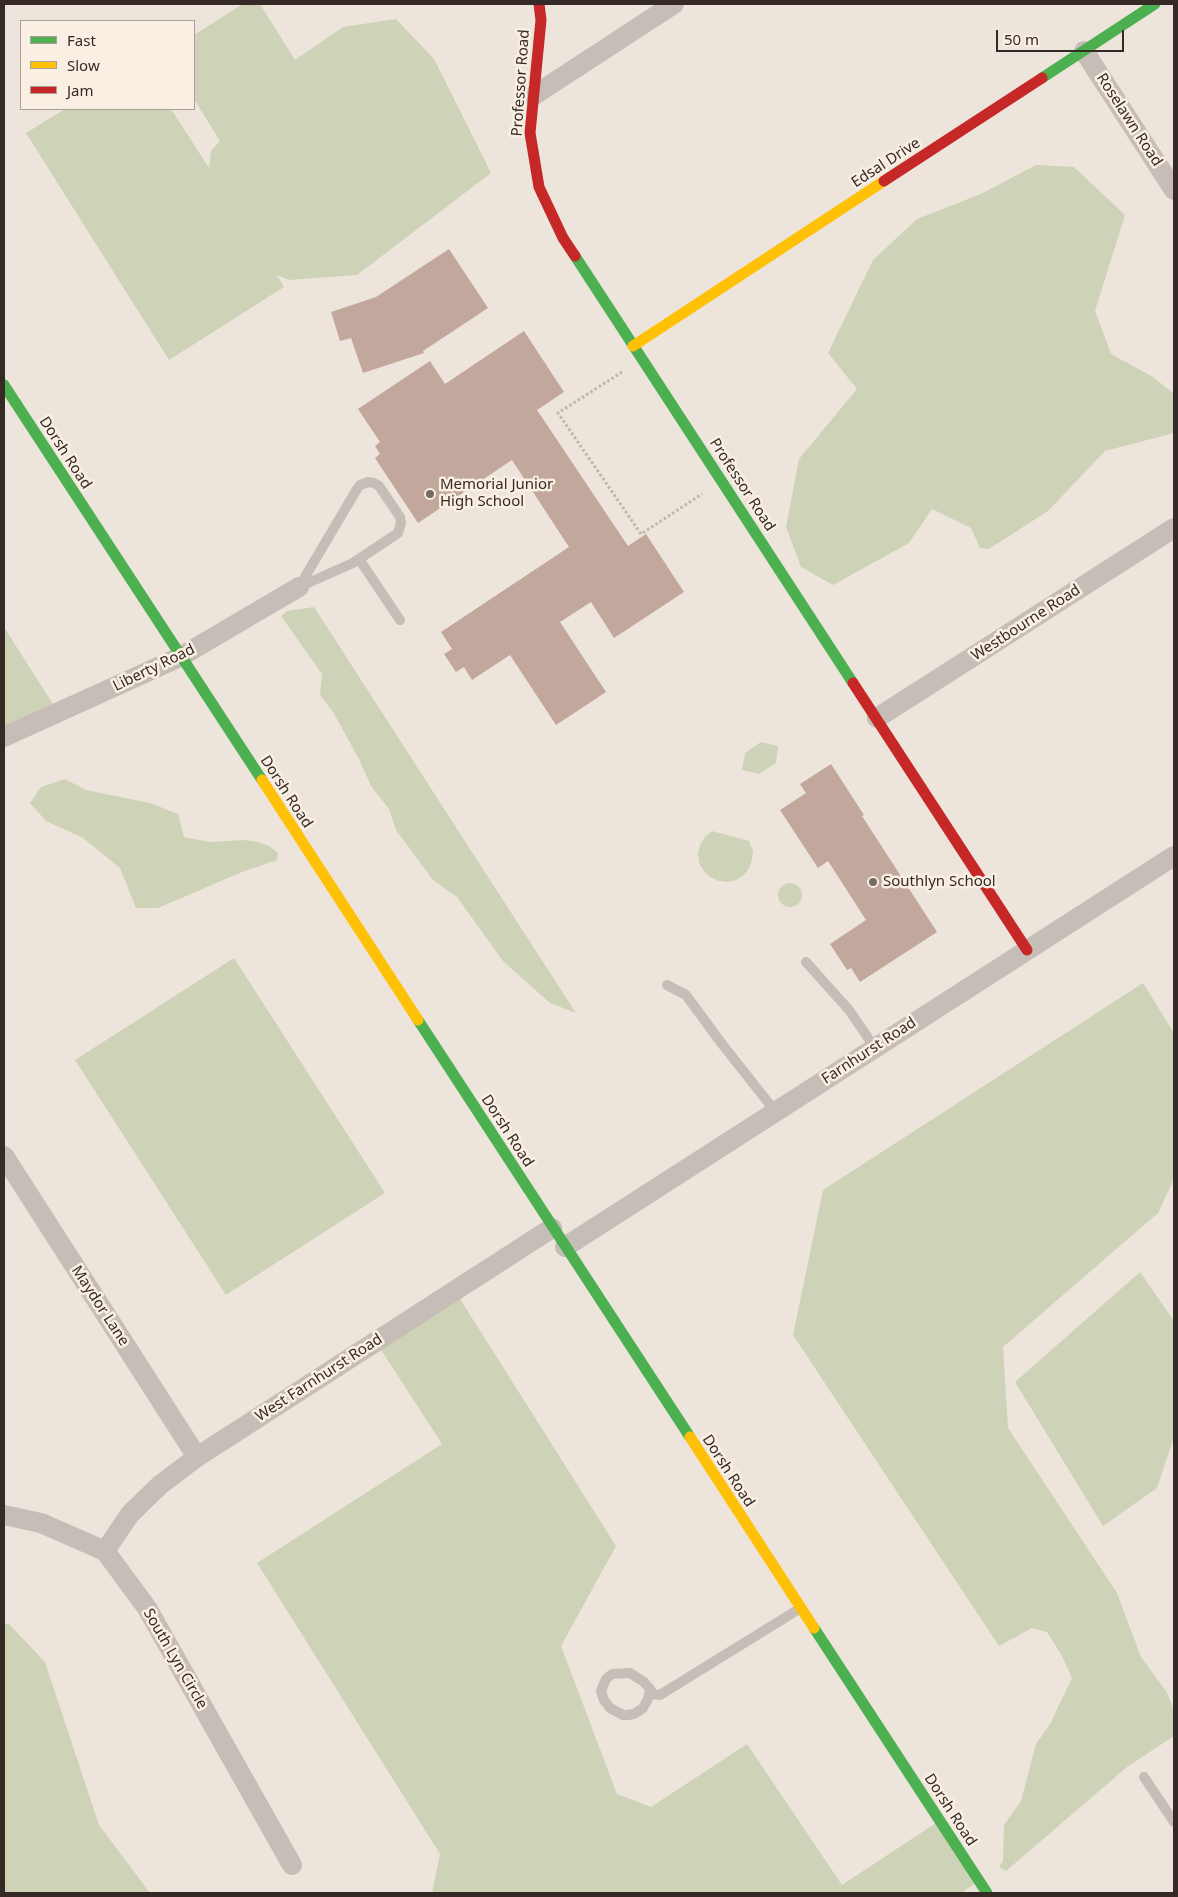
<!DOCTYPE html>
<html>
<head>
<meta charset="utf-8">
<style>
  body { margin:0 }
  #map { position:relative; width:1178px; height:1897px; overflow:hidden; background:#ede5dc; font-family:"Noto Sans",sans-serif }
  canvas { display:block }
  .frame { position:absolute; inset:0; border:5px solid #352a25; pointer-events:none }
  .legend { position:absolute; left:20px; top:20px; width:175px; height:90px; box-sizing:border-box; background:#faefe3; border:1px solid #aba097; margin:0; padding:6px 9px; list-style:none; font-size:15px; color:#352a25 }
  .legend li { display:flex; align-items:center; gap:10px; height:25px }
  .legend b { width:25px; border:1px solid #aba097 }
  .scale { position:absolute; left:996px; top:30px; width:128px; height:22px; box-sizing:border-box; border:2px solid #352a25; border-top:0; padding-left:6px; font-size:15px; line-height:18px; white-space:nowrap; color:#352a25; -webkit-text-stroke:4px #faefe3; paint-order:stroke }
</style>
</head>
<body>
<div id="map">
<canvas width="1178" height="1897"></canvas>
<div class="frame"></div>
<ul class="legend">
<li><b style="height:6px;background:#4caf50"></b>Fast</li>
<li><b style="height:6px;background:#ffc107"></b>Slow</li>
<li><b style="height:6px;background:#c62828"></b>Jam</li>
</ul>
<div class="scale">50 m</div>
</div>
<script>
const c = document.querySelector('canvas').getContext('2d');
c.lineJoin = 'round';
function fill(path, color) { c.fillStyle = color; c.fill(path, 'evenodd'); }
const shape = rows => new Path2D(rows.map(r => 'M' + r).join(''));
function strokePath(path, color, width, dash) { c.strokeStyle = color; c.lineWidth = width; c.lineCap = dash ? 'butt' : 'round'; c.setLineDash(dash || []); c.stroke(path); }
function drawText(font, color, halo, rows, align = 'center') {
  c.font = font + ' "Noto Sans",sans-serif'; c.lineWidth = 5; c.setLineDash([]); c.textBaseline = 'middle'; c.strokeStyle = halo; c.fillStyle = color; for (const [text, x, y, turn = 0] of rows) {
    c.save(); c.translate(x, y); c.rotate((+turn || 0) * Math.PI / 180); c.textAlign = isNaN(turn) ? turn : align; if (halo) c.strokeText(text, 0, 0); c.fillText(text, 0, 0); c.restore();
  }
}
fill(shape([
  [243,4,260,4,295,60,343,27,396,19,434,59,491,173,357,275,289,280,277,275,284,287,169,360,26,133,65,109,171,109,209,168,211,151,220,141,194,99,194,35],
  [1036,165,1074,167,1125,215,1095,311,1111,354,1153,377,1174,394,1174,433,1105,451,1048,511,989,549,980,548,971,528,932,509,909,543,833,585,801,567,786,527,799,459,857,389,828,353,873,260,917,219,981,194],
  [314,607,499,894,576,1013,550,1003,503,961,457,897,433,880,396,830,389,809,371,786,359,759,333,712,320,695,322,674,281,616,287,611],
  [4,627,58,712,4,737],
  [761,742,778,746,776,763,759,774,742,770,745,753],
  [65,779,86,790,150,803,178,814,184,837,210,842,244,840,258,842,269,846,278,853,277,860,242,872,158,908,136,908,120,868,83,838,46,821,30,803,41,787],
  [712,831,749,841,753,851,752,860,749,868,744,875,736,880,728,882,719,881,710,877,704,871,699,863,698,854,700,845,705,837],
  '778 895a12 12 0 1 1 24 0a12 12 0 1 1-24 0Z',
  [234,958,385,1193,226,1295,75,1060],
  [1143,983,1174,1033,1174,1179,1158,1213,1003,1347,1008,1428,1117,1593,1141,1657,1166,1691,1174,1709,1174,1736,1127,1767,1006,1871,999,1867,1003,1861,1004,1825,1021,1801,1036,1744,1050,1724,1072,1678,1062,1656,1047,1632,1032,1628,999,1646,793,1335,823,1190],
  [1140,1272,1174,1321,1174,1437,1157,1488,1103,1526,1015,1382],
  [455,1291,616,1546,561,1646,617,1794,651,1807,747,1744,842,1885,939,1821,979,1881,961,1893,432,1893,440,1854,257,1563,442,1444,376,1342],
  [4,1624,9,1624,45,1662,99,1825,150,1893,4,1893]
]), '#ced2b6');
fill(shape([
  [449,249,488,308,423,351,424,353,363,373,351,338,340,341,331,312,376,297],
  [524,331,564,392,537,410,628,546,646,534,684,592,614,638,591,602,560,622,606,692,556,725,510,655,472,680,464,667,456,672,444,654,452,649,441,632,569,547,512,460,418,523,375,458,380,454,375,446,380,442,358,409,430,361,445,384],
  [831,764,864,815,862,816,937,932,860,982,851,968,847,970,830,944,866,920,828,861,818,868,780,810,806,793,800,784]
]), '#c2a79d');
strokePath(shape([
  [622,372,558,413,641,534,702,494]
]), '#bdb5af', 3, [2.5, 2.5]);
strokePath(shape([
  [368,482,374,483,379,486,400,517,401,523,398,533,353,563,299,587,357,489,360,485,368,482],
  [359,559,400,620],
  [806,962,849,1010,875,1048],
  [667,985,686,995,722,1044,775,1111],
  [650,1689,648,1699,643,1708,634,1714,628,1715,623,1715,610,1708,604,1700,601,1691,606,1679,612,1674,630,1673,644,1682,650,1689,653,1694,660,1695,799,1609],
  [1144,1777,1174,1822]
]), '#c5bdb6', 10);
strokePath(shape([
  [1084,51,1174,190],
  [533,96,674,4],
  [877,718,1174,528],
  [4,737,180,657,299,587],
  [4,1156,197,1457],
  [565,1247,1174,856],
  [4,1515,41,1523,105,1551,147,1608,292,1865],
  [105,1551,130,1514,160,1485,197,1457,552,1228]
]), '#c5bdb6', 20);
strokePath(shape([
  [1042,78,1155,4],
  [575,256,853,683],
  [4,385,262,780],
  [418,1020,690,1437],
  [814,1628,987,1893]
]), '#4caf50', 11);
strokePath(shape([
  [633,346,884,181],
  [262,780,418,1020],
  [690,1437,814,1628]
]), '#ffc107', 11);
strokePath(shape([
  [539,4,541,20,530,133,539,187,563,238,575,256],
  [884,181,1042,78],
  [853,683,1027,950]
]), '#c62828', 11);
for (const [x, y, r, color] of [
  [430,494,5,"#756b65"],
  [873,882,5,"#756b65"]
]) { const dot = new Path2D(); dot.arc(x, y, r, 0, 2 * Math.PI); c.fillStyle = color; c.fill(dot); strokePath(dot, '#faefe3', 2); }
drawText('15px', '#352a25', '#faefe3', [
  ["Professor Road",521,83,-86],
  ["Roselawn Road",1129,120,57],
  ["Edsal Drive",886,163,-33],
  ["Dorsh Road",65,453,57],
  ["Professor Road",742,485,57],
  ["Westbourne Road",1026,623,-33],
  ["Liberty Road",154,668,-26],
  ["Dorsh Road",286,792,57],
  ["Farnhurst Road",869,1051,-33],
  ["Dorsh Road",507,1131,57],
  ["Maydor Lane",100,1306,57],
  ["West Farnhurst Road",319,1378,-33],
  ["Dorsh Road",728,1471,57],
  ["South Lyn Circle",175,1659,60],
  ["Dorsh Road",950,1810,57]
]);
drawText('15px', '#352a25', '#faefe3', [
  ["Memorial Junior",440,485],
  ["High School",440,502],
  ["Southlyn School",883,882]
], 'left');
</script>
</body>
</html>
